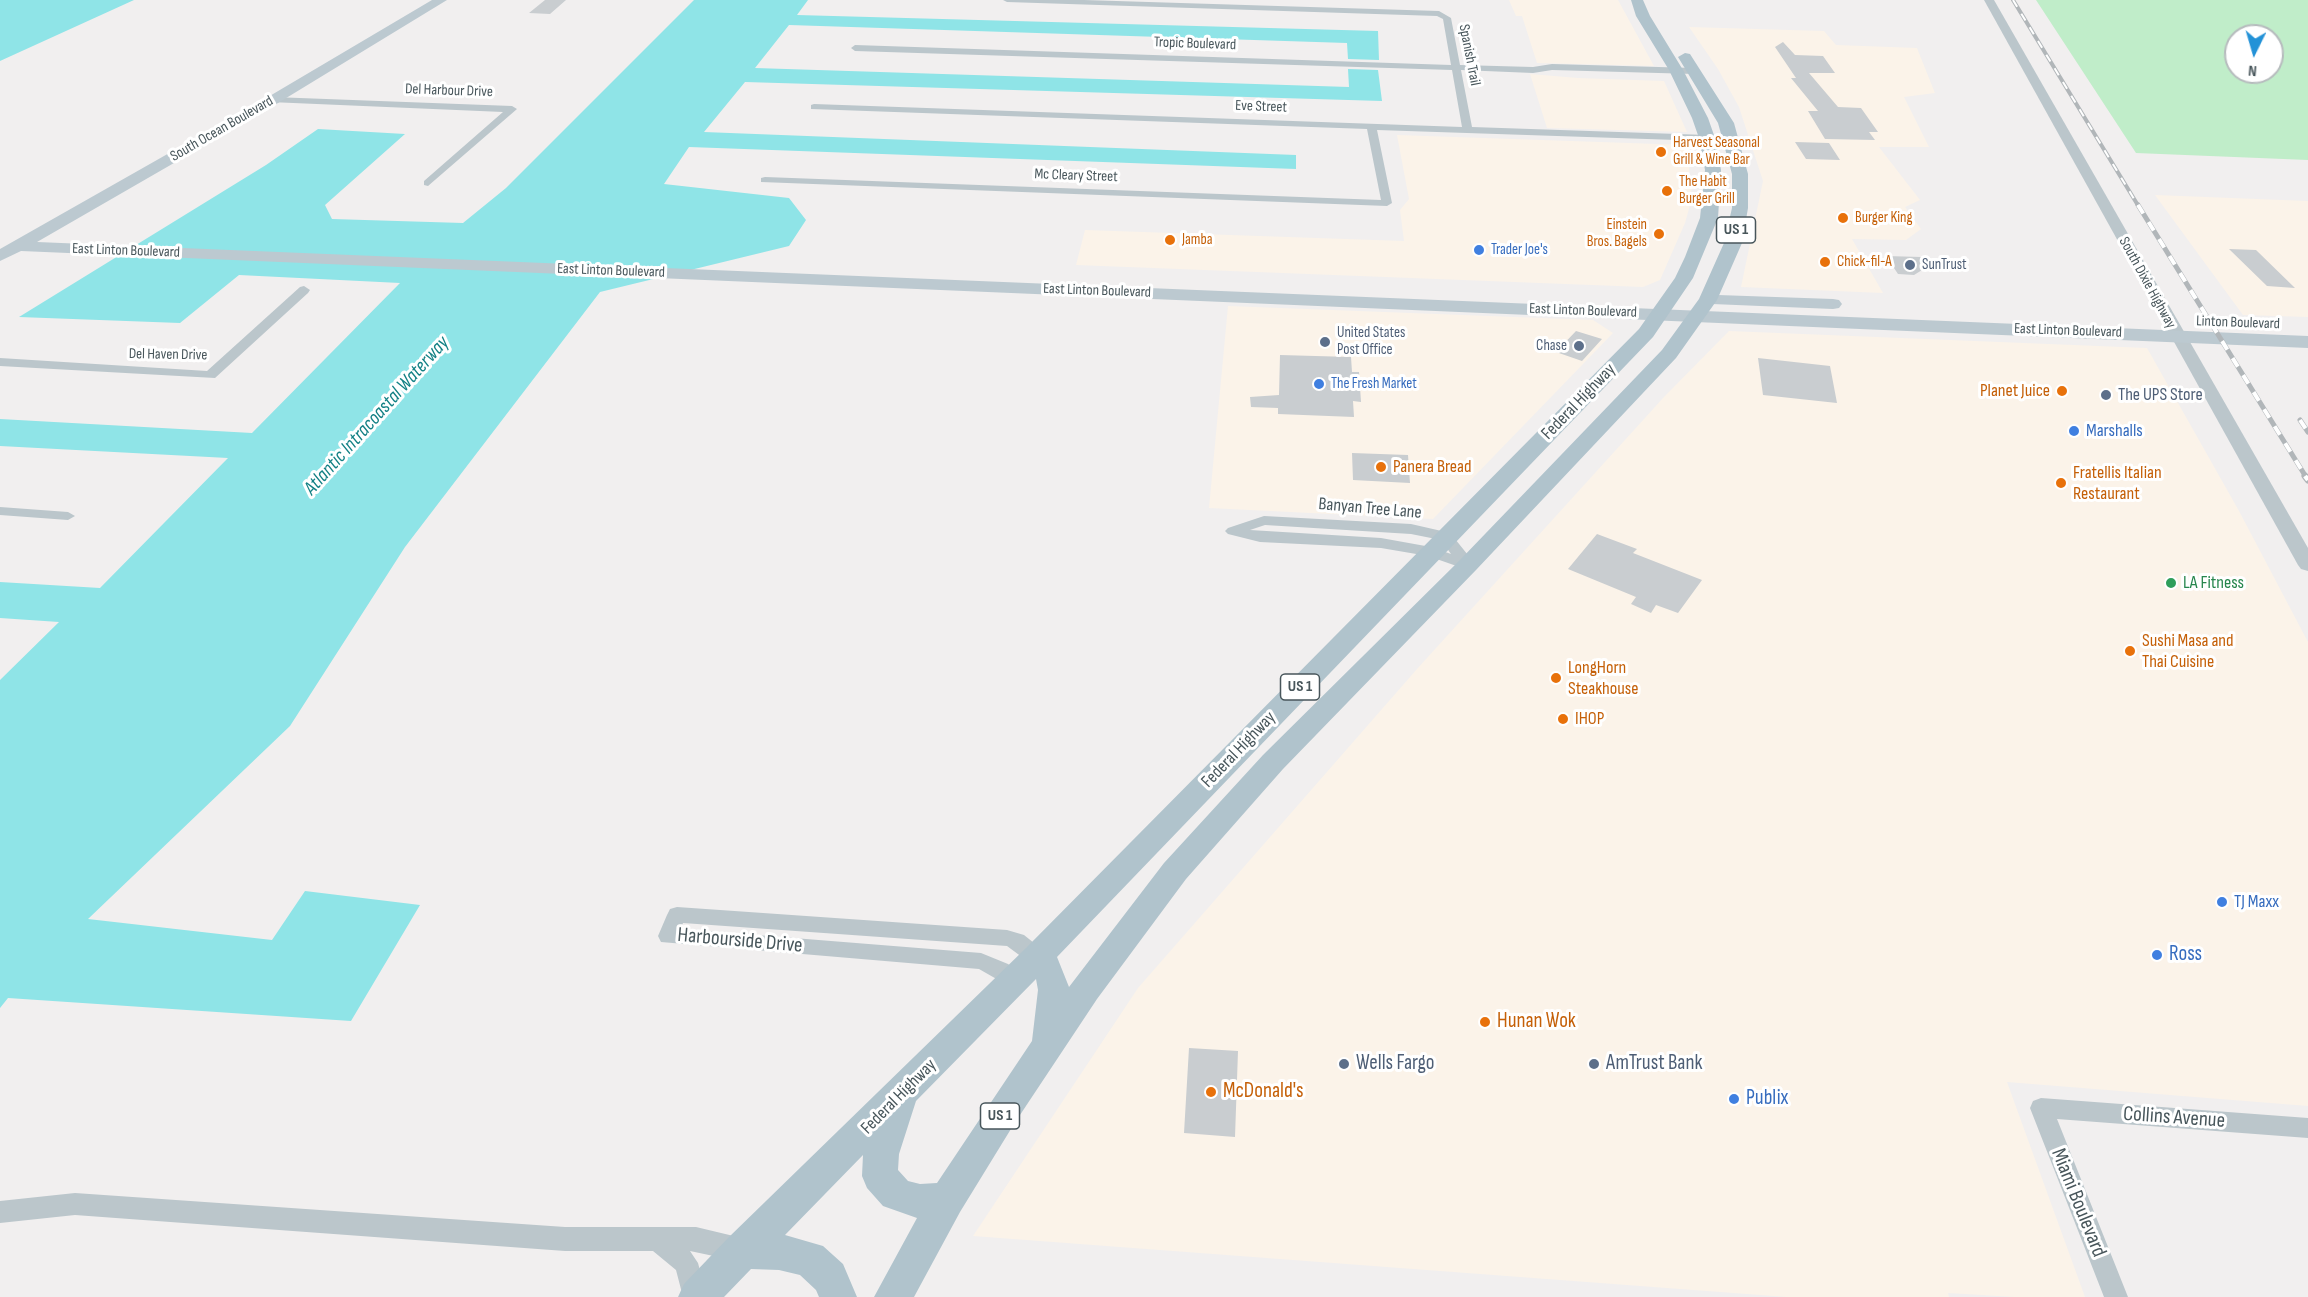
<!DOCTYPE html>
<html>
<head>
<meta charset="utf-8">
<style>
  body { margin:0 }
  #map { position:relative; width:2308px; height:1297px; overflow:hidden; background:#f1efef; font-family:"Sofia Sans Condensed",sans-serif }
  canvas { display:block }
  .north { position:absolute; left:2224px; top:24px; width:60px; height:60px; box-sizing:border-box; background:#fff; border:2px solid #b6bbbd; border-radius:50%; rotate:185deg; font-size:16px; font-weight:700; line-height:24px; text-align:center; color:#48565b }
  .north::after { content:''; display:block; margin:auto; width:21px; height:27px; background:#2392d7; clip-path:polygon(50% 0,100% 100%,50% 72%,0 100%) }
</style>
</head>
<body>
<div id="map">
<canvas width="2308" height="1297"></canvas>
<div class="north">N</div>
</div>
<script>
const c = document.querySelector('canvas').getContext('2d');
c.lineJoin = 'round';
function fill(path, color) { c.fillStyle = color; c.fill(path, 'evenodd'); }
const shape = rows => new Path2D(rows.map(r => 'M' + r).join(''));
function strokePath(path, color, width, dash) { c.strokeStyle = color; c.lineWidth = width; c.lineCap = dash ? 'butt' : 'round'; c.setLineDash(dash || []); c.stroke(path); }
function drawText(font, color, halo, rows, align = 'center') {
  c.font = font + ' "Sofia Sans Condensed",sans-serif'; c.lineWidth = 6; c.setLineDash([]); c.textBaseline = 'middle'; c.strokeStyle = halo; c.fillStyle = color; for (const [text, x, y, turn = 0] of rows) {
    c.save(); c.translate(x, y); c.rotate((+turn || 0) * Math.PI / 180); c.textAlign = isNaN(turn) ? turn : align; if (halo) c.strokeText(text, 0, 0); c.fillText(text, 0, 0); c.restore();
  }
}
fill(shape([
  [1509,0,1618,0,1654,66,1537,63,1522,16,1516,16],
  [1689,27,1824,31,1836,45,1917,48,1935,93,1904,97,1929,147,1879,147,1920,200,1905,207,1921,229,1906,240,1852,239,1883,293,1741,287,1763,181,1739,107,1718,69],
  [1530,74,1578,78,1664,81,1687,132,1547,128],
  [1397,135,1687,145,1692,198,1685,223,1660,280,1643,287,1076,265,1085,230,1404,241,1400,210,1409,199],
  [2155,195,2308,201,2308,317,2243,315],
  [1228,306,1593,320,1613,333,1433,519,1209,508],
  [1729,331,2147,348,2239,511,2308,642,2308,1106,2007,1082,2085,1297,2015,1297,1948,1293,1949,1297,1787,1297,973,1236,1138,988,1417,669,1664,397]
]), '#fbf3e9');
fill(shape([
  [2036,0,2308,0,2308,160,2136,153],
  [2236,36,2272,36,2272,72,2236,72]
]), '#c0edc9');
fill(shape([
  [0,0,134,0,0,61],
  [694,0,808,0,797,15,1378,31,1379,60,1348,59,1347,43,789,25,755,68,1349,87,1348,69,1378,70,1382,101,745,82,704,132,1296,155,1296,169,689,147,664,184,789,198,806,220,789,246,600,292,405,547,290,726,88,919,272,940,305,891,420,905,351,1021,8,998,0,1008,0,680,59,622,0,618,0,582,100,588,228,458,0,446,0,419,252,433,400,283,239,275,180,323,19,317,266,165,318,129,405,134,325,205,332,219,463,223,506,188]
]), '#8fe4e7');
fill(shape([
  [545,0,566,0,550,14,529,13],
  [1783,42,1795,55,1823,56,1835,73,1809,73,1838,107,1861,108,1878,132,1869,132,1875,140,1825,139,1808,111,1818,111,1791,78,1796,78,1775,47],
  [1795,142,1829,143,1840,160,1806,159],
  [2229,249,2256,250,2295,288,2267,286],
  [1886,256,1921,257,1927,267,1914,275,1898,274],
  [1576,331,1602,339,1582,361,1556,352],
  [1280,355,1351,357,1352,372,1359,372,1361,402,1353,401,1354,417,1278,414,1278,408,1251,407,1250,397,1279,395],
  [1758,358,1830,366,1837,403,1763,395],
  [1352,453,1408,455,1410,483,1353,480],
  [1597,534,1637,549,1633,553,1702,580,1678,613,1656,605,1651,613,1631,604,1636,597,1568,569],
  [1189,1048,1238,1051,1235,1137,1184,1133]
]), '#c9cdd0');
fill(shape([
  [1003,0,1084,0,1439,11,1451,18,1460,65,1533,67,1552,64,1694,68,1699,71,1694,74,1552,70,1533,73,1461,70,1472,127,1707,135,1712,138,1707,141,1377,130,1392,203,1387,206,761,182,761,178,765,177,1381,200,1367,129,811,109,811,105,814,104,1462,127,1452,70,855,51,851,48,855,45,1451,65,1443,19,1437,16,1007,2,1003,0],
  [273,97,512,106,517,109,428,186,424,185,424,181,503,112,270,102,270,98,273,97],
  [304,286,310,290,308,293,215,378,0,366,0,358,207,371,300,287,304,286],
  [0,507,68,512,75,516,68,520,0,515,0,507],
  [1264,516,1411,524,1446,532,1451,534,1476,565,1468,570,1428,556,1381,548,1260,542,1228,534,1225,531,1228,528,1264,516],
  [1265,525,1411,534,1441,540,1451,554,1431,547,1381,538,1250,530,1265,525],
  [677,907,1007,930,1024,935,1044,951,1047,957,1044,963,1037,965,1030,963,1007,946,683,923,681,929,981,953,1008,964,1021,974,1024,980,1021,986,1014,989,979,969,661,942,658,936,667,915,670,909,677,907],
  [2041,1098,2308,1118,2308,1138,2057,1119,2128,1297,2104,1297,2030,1108,2033,1101,2041,1098],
  [75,1193,565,1227,696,1227,742,1238,751,1242,754,1250,751,1258,742,1262,690,1251,698,1263,707,1297,683,1297,676,1270,653,1251,565,1251,75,1215,0,1223,0,1201,75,1193]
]), '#bbc6cb');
fill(shape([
  [1984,0,1994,0,2308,548,2308,571,2301,569,2298,565,1984,0]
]), '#bbc6cb');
fill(shape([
  [432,0,447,0,278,103,37,242,2308,336,2308,348,21,251,0,261,0,249,268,97,432,0],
  [1718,295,1833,299,1839,300,1842,304,1839,308,1833,309,1712,304,1709,300,1712,296,1718,295]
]), '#bcc9d0');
fill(shape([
  [1631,0,1643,0,1650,16,1683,70,1708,118,1715,138,1721,170,1718,218,1693,278,1653,337,1057,957,1069,987,1164,863,1263,755,1460,560,1662,350,1699,299,1724,243,1732,208,1732,174,1718,123,1678,57,1685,53,1690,54,1734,123,1748,174,1748,208,1742,243,1717,300,1676,358,1476,570,1283,769,1186,879,1097,999,1014,1124,960,1212,914,1297,874,1297,917,1218,883,1206,867,1188,862,1176,863,1155,785,1235,823,1246,843,1264,857,1297,819,1297,816,1290,800,1275,779,1270,751,1269,724,1297,678,1297,684,1284,729,1237,1026,948,1639,329,1675,278,1685,257,1700,218,1705,170,1699,138,1692,118,1669,70,1636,16,1631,0],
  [1036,979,1038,990,1032,1041,937,1183,920,1184,908,1181,898,1170,899,1154,916,1101,1036,979]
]), '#b0c3cc');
const railFar2 = shape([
  [2013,0,2139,207]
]);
const railFar1 = shape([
  [2138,205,2306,477],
  [2300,420,2308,432]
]);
const rail = shape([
  [2305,476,2308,480]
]);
strokePath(railFar2, '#b1b6b9', 4);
strokePath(railFar1, '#b1b6b9', 5);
strokePath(rail, '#b1b6b9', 7);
strokePath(railFar2, '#fff', 2, [8]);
strokePath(railFar1, '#fff', 4, [10]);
strokePath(rail, '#fff', 4.5, [14]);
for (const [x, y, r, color] of [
  [1661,152,6,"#e8710a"],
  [1667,191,6,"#e8710a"],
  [1843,218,6,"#e8710a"],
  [1659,234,6,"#e8710a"],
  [1170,240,6,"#e8710a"],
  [1479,250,6,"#3f7fe0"],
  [1825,262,6,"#e8710a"],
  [1910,265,6,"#5c6f8a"],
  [1325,342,6,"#5c6f8a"],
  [1579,346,6,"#5c6f8a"],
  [1319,384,6,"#3f7fe0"],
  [2062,391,6,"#e8710a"],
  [2106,395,6,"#5c6f8a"],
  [2074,431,6,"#3f7fe0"],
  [1381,467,6,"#e8710a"],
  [2061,483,6,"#e8710a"],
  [2171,583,6,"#2e9e5b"],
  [2130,651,6,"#e8710a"],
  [1556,678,6,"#e8710a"],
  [1563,719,6,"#e8710a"],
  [2222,902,6,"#3f7fe0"],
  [2157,955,6,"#3f7fe0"],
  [1485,1022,6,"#e8710a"],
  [1344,1064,6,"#5c6f8a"],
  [1594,1064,6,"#5c6f8a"],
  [1211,1092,6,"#e8710a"],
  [1734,1099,6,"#3f7fe0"]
]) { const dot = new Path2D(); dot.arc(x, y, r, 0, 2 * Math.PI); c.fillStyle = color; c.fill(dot); strokePath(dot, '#fff', 2); }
drawText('15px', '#48565b', '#fff', [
  ["Tropic Boulevard",1195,44,2],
  ["Spanish Trail",1469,55,79],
  ["Del Harbour Drive",449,91,2],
  ["Eve Street",1261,107,2],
  ["South Ocean Boulevard",222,129,-30],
  ["Mc Cleary Street",1076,176,2],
  ["East Linton Boulevard",126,251,2],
  ["East Linton Boulevard",611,271,2],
  ["South Dixie Highway",2147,283,61],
  ["East Linton Boulevard",1097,291,2],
  ["East Linton Boulevard",1583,311,2],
  ["Linton Boulevard",2238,323,2],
  ["East Linton Boulevard",2068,331,2],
  ["Del Haven Drive",168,355,1]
]);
drawText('15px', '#c56008', '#fff', [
  ["Harvest Seasonal",1673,143],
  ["Grill & Wine Bar",1673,160],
  ["The Habit",1679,182],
  ["Burger Grill",1679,199],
  ["Burger King",1855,218],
  ["Einstein",1647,225,"right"],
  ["Bros. Bagels",1647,242,"right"],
  ["Jamba",1182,240],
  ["Chick-fil-A",1837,262]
], 'left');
drawText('15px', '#366cbe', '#fff', [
  ["Trader Joe's",1491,250],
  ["The Fresh Market",1331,384]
], 'left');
drawText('15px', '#4e5e75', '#fff', [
  ["SunTrust",1922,265],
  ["United States",1337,333],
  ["Post Office",1337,350],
  ["Chase",1567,346,"right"]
], 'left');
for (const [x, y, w] of [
  [1736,230,39],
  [1300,687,39],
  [1000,1116,39]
]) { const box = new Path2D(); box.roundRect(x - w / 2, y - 13, w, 26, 4.5); c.fillStyle = '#fff'; c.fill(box); strokePath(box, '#48565b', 1.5); }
drawText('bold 16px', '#48565b', null, [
  ["US 1",1736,230],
  ["US 1",1300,687],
  ["US 1",1000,1116]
]);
drawText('18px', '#c56008', '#fff', [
  ["Planet Juice",2050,391,"right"],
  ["Panera Bread",1393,467],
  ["Fratellis Italian",2073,473],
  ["Restaurant",2073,494],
  ["Sushi Masa and",2142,641],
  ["Thai Cuisine",2142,662],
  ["LongHorn",1568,668],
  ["Steakhouse",1568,689],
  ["IHOP",1575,719]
], 'left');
drawText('18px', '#4e5e75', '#fff', [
  ["The UPS Store",2118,395]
], 'left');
drawText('18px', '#48565b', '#fff', [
  ["Federal Highway",1579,402,-46],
  ["Banyan Tree Lane",1370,509,5],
  ["Federal Highway",1239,750,-46],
  ["Federal Highway",899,1097,-45]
]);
drawText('18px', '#366cbe', '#fff', [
  ["Marshalls",2086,431],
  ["TJ Maxx",2234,902]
], 'left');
drawText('18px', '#27864d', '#fff', [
  ["LA Fitness",2183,583]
], 'left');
drawText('italic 20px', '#138185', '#fff', [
  ["Atlantic Intracoastal Waterway",377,416,-48]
]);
drawText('21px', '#48565b', '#fff', [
  ["Harbourside Drive",740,941,5],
  ["Collins Avenue",2174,1118,4],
  ["Miami Boulevard",2078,1203,68]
]);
drawText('21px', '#366cbe', '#fff', [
  ["Ross",2169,955],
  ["Publix",1746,1099]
], 'left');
drawText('21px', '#c56008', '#fff', [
  ["Hunan Wok",1497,1022],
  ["McDonald's",1223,1092]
], 'left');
drawText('21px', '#4e5e75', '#fff', [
  ["Wells Fargo",1356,1064],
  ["AmTrust Bank",1606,1064]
], 'left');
</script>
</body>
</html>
